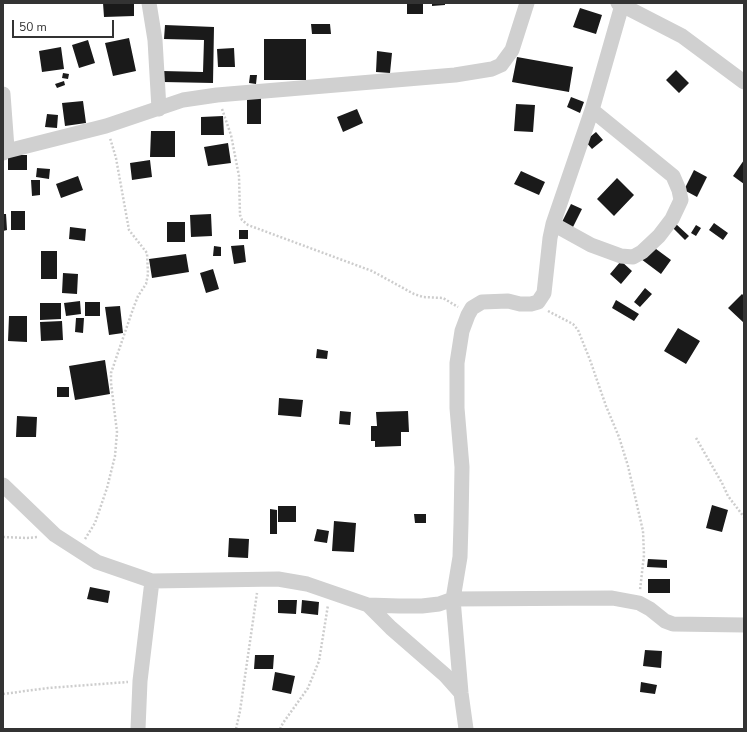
<!DOCTYPE html>
<html>
<head>
<meta charset="utf-8">
<style>
  body { margin:0 }
  #map { position:relative; width:747px; height:732px; overflow:hidden; background:#fff; font-family:"Nunito Sans",sans-serif }
  canvas { display:block }
  .frame { position:absolute; inset:0; border:4px solid #333; pointer-events:none }
  .scale { position:absolute; left:12px; top:20px; width:102px; height:18px; box-sizing:border-box; border:2px solid #333; border-top:0; padding-left:5px; font-size:12px; line-height:14px; white-space:nowrap; color:#333; -webkit-text-stroke:3px #fff; paint-order:stroke }
</style>
</head>
<body>
<div id="map">
<canvas width="747" height="732"></canvas>
<div class="frame"></div>
<div class="scale">50 m</div>
</div>
<script>
const c = document.querySelector('canvas').getContext('2d');
c.lineJoin = 'round';
function fill(path, color) { c.fillStyle = color; c.fill(path, 'evenodd'); }
const shape = rows => new Path2D(rows.map(r => 'M' + r).join(''));
function strokePath(path, color, width, dash) { c.strokeStyle = color; c.lineWidth = width; c.lineCap = dash ? 'butt' : 'round'; c.setLineDash(dash || []); c.stroke(path); }
fill(shape([
  [103,3,134,3,134,16,104,17],
  [407,3,423,3,423,14,407,14],
  [432,3,445,3,445,5,432,6],
  [580,8,602,15,596,34,573,27],
  [311,24,330,24,331,34,312,34],
  [165,25,214,27,213,83,163,82,163,71,203,72,204,40,164,39],
  [129,38,136,71,113,76,105,43],
  [264,39,306,39,306,80,264,80],
  [88,40,95,63,79,68,72,45],
  [61,47,64,69,42,72,39,51],
  [234,48,235,67,218,67,217,49],
  [377,51,392,53,390,73,376,72],
  [517,57,573,67,569,92,512,82],
  [676,70,689,83,679,93,666,80],
  [63,73,69,74,68,79,62,78],
  [250,75,257,75,256,84,249,83],
  [64,81,65,85,57,88,55,84],
  [247,95,261,95,261,124,247,124],
  [571,97,584,102,580,113,567,107],
  [83,101,86,123,65,126,62,103],
  [516,104,535,105,533,132,514,131],
  [357,109,363,123,343,132,337,117],
  [47,114,58,115,57,128,45,127],
  [223,116,224,135,201,135,201,117],
  [151,131,175,131,175,157,150,157],
  [596,132,603,140,592,149,585,141],
  [228,143,231,163,208,166,204,147],
  [8,155,27,155,27,170,8,170],
  [150,160,152,177,132,180,130,163],
  [744,160,744,184,733,176],
  [37,168,50,169,49,179,36,177],
  [694,170,707,177,697,197,684,190],
  [521,171,545,182,539,195,514,184],
  [78,176,83,190,61,198,56,184],
  [617,178,634,195,614,216,597,199],
  [31,180,40,180,40,195,32,196],
  [571,204,582,209,572,229,561,224],
  [11,211,25,211,25,230,11,230],
  [3,214,6,214,7,230,3,231],
  [211,214,212,236,191,237,190,215],
  [167,222,185,222,185,242,167,242],
  [714,223,728,233,723,240,709,230],
  [676,224,689,236,685,240,673,228],
  [696,225,701,228,696,236,691,233],
  [70,227,86,229,85,241,69,239],
  [239,230,248,230,248,239,239,239],
  [244,245,246,262,234,264,231,246],
  [214,246,221,247,221,256,213,256],
  [652,246,671,260,661,274,641,259],
  [41,251,57,251,57,279,41,279],
  [186,254,189,272,152,278,149,259],
  [621,261,632,271,621,284,610,274],
  [213,269,219,289,206,293,200,273],
  [63,273,78,274,77,294,62,293],
  [645,288,652,294,640,307,634,302],
  [742,294,744,296,744,323,728,308],
  [616,300,639,314,634,321,612,308],
  [80,301,81,314,66,316,64,303],
  [85,302,100,302,100,316,85,316],
  [40,303,61,303,61,319,40,320],
  [120,306,123,333,109,335,105,307],
  [9,316,27,316,27,342,8,341],
  [76,318,84,318,83,333,75,332],
  [62,321,63,340,41,341,40,322],
  [678,328,700,341,686,364,664,351],
  [317,349,328,351,327,359,316,358],
  [105,360,110,394,75,400,69,366],
  [57,387,69,387,69,397,57,397],
  [279,398,303,400,301,417,278,415],
  [340,411,351,412,350,425,339,424],
  [408,411,409,432,401,432,401,446,375,447,375,441,371,441,371,426,377,426,376,412],
  [17,416,37,417,36,437,16,437],
  [712,505,728,510,722,532,706,528],
  [278,506,296,506,296,522,278,522],
  [270,509,277,510,277,534,270,534],
  [414,514,426,514,426,523,415,523],
  [334,521,356,523,354,552,332,551],
  [317,529,329,531,327,543,314,541],
  [229,538,249,539,248,558,228,557],
  [648,559,667,560,667,568,647,567],
  [648,579,670,579,670,593,648,593],
  [90,587,110,591,108,603,87,599],
  [278,600,297,600,296,614,278,613],
  [302,600,319,602,318,615,301,613],
  [645,650,662,651,661,668,643,666],
  [255,655,274,655,273,669,254,669],
  [275,672,295,676,291,694,272,690],
  [641,682,657,685,655,694,640,692]
]), '#1a1a1a');
strokePath(shape([
  [222,109,231,135,239,176,240,215,242,220,248,225,372,271,414,294,423,297,443,298,458,307],
  [548,311,573,324,578,330,590,360,606,406,619,437,628,466,643,531,644,555,640,590],
  [696,438,722,483,728,496,744,517],
  [3,537,27,538,38,537],
  [85,539,95,523,107,488,115,456,117,432,111,383,111,373,133,309,138,296,146,284,148,274,147,253,129,230,116,158,110,138],
  [3,694,48,688,128,682],
  [236,729,240,711,257,593],
  [280,729,283,723,308,688,319,661,328,605]
]), '#cdcdcd', 2.5, [2, 2]);
strokePath(shape([
  [149,3,155,40,159,109],
  [618,3,682,36,744,82],
  [3,94,7,148,3,153],
  [3,152,106,126,183,100,217,95,455,75,492,69,501,65,512,50,527,3],
  [553,224,591,245,621,256,633,257,642,252,659,236,672,219,681,200,679,190,673,176,592,110],
  [3,485,55,535,97,562,152,581,278,579,307,584,368,605,399,606,422,606,439,604,453,599,612,598,639,603,650,609,665,621,673,624,744,625],
  [368,605,391,628,445,675,461,693],
  [138,729,140,681,152,581],
  [466,729,461,693,453,599,460,557,461,523,462,467,457,408,457,363,462,331,468,315,472,308,482,302,508,301,520,304,531,304,538,302,544,293,550,238,553,224,592,110,622,5]
]), '#d0d0d0', 15);
</script>
</body>
</html>
